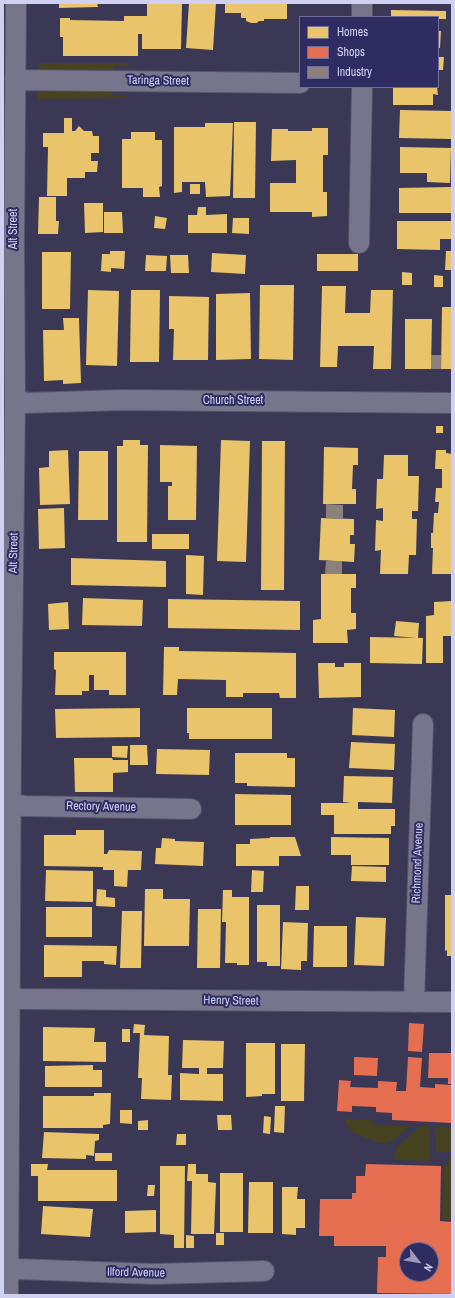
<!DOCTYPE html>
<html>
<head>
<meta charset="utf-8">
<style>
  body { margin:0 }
  #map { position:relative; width:455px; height:1298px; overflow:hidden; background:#3a3855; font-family:"Archivo Narrow",sans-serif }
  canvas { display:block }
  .frame { position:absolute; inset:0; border:4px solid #d0d1f2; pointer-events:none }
  .legend { position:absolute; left:299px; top:16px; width:140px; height:72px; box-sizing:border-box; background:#2f2c61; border:1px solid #6f6e9b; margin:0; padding:5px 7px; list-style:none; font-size:12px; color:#d0d1f2 }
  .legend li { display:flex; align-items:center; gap:8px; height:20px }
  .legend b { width:20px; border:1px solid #6f6e9b }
  .north { position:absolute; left:399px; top:1242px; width:40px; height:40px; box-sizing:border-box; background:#2f2c61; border:1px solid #6f6e9b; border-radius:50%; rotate:121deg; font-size:11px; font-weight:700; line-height:16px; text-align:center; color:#d0d1f2 }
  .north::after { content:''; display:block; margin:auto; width:14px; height:18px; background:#9c9bbb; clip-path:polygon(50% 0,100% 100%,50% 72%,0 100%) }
</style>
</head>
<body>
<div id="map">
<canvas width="455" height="1298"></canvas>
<div class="frame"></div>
<ul class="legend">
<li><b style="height:11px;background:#e9c46a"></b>Homes</li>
<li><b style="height:11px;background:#e76f51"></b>Shops</li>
<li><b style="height:11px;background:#8a817c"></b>Industry</li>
</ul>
<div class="north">N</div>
</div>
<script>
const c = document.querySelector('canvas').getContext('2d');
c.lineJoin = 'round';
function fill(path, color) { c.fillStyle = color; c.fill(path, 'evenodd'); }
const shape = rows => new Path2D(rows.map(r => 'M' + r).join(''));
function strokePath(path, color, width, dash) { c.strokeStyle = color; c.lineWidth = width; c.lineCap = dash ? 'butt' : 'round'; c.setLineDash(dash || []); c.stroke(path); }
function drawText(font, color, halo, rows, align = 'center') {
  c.font = font + ' "Archivo Narrow",sans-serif'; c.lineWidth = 4; c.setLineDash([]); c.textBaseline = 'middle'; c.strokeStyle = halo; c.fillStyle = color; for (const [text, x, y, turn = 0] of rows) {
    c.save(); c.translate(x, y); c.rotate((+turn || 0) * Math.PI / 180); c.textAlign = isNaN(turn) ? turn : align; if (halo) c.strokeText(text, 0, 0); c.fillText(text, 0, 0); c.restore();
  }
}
fill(shape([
  [39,63,129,63,129,66,116,66,110,72,109,88,113,95,126,96,127,98,38,99],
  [344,1119,371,1120,376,1126,410,1126,391,1142,386,1144,376,1142,354,1133,349,1128],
  [422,1125,430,1126,429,1161,394,1160,397,1147],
  [435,1126,452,1128,452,1152,436,1152],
  [452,1154,452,1220,442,1219,444,1167]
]), '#47421f');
fill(shape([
  [59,3,97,3,98,7,59,8],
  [147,3,182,3,181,49,142,49,142,34,138,34,138,56,63,56,63,37,60,37,60,18,70,18,70,20,124,21,124,16,147,16],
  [189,3,216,3,213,50,186,48],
  [225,3,287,3,287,19,264,19,264,21,259,21,257,23,251,23,246,21,246,18,241,18,241,13,225,13],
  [391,10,446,11,446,19,438,19,438,17,391,17],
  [438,31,441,31,440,48,438,48],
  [438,57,444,57,443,70,438,70],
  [393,87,437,87,438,95,433,94,433,105,393,105],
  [400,110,452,111,452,139,399,138],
  [64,118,72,118,72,131,75,131,79,126,84,131,92,131,93,136,99,136,99,153,91,153,91,161,98,161,97,172,85,172,85,178,67,178,67,196,47,196,48,147,43,147,43,133,64,133],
  [234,122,256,122,255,198,233,198],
  [205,123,233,123,230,196,206,197,205,182,182,182,182,192,174,193,174,127,205,127],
  [312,128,328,128,328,155,323,155,323,192,327,192,327,216,312,217,312,212,270,212,270,183,296,183,296,160,271,161,272,129,288,129,288,131,312,131],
  [131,132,155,132,155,140,162,140,162,186,159,187,160,197,143,197,143,188,122,188,122,139,131,139],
  [400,147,451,148,450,183,427,182,427,173,400,173],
  [190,184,200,184,200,194,190,194],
  [452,187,452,213,399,213,399,188],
  [39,197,56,197,56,221,59,221,58,234,38,234],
  [84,203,103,203,103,232,85,233],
  [198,207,206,207,206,215,227,214,227,233,188,233,188,215,197,215],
  [104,212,122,212,123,233,104,233],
  [155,216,167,218,165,229,154,228],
  [233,218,249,218,249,234,232,233],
  [397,221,452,221,452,239,440,239,440,250,397,249],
  [110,251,125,251,124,269,111,268,111,272,101,271,102,254,110,254],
  [446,251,452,251,452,270,445,270],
  [42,252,71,252,70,309,42,309],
  [212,253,246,255,245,274,211,272],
  [317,254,358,254,358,271,317,271],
  [146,255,167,256,166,271,145,271],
  [170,255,188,255,189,273,171,273],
  [402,272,412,273,412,285,402,285],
  [434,275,443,276,443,287,434,287],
  [260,285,294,285,293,360,259,359],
  [322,286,346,286,345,313,370,313,371,290,393,290,391,369,373,369,374,346,338,346,337,367,320,367],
  [88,290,119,291,117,366,86,365],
  [131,290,160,290,159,362,130,362],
  [250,293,251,359,216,360,216,294],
  [169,296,209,297,208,360,173,360,174,329,169,329],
  [442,307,452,307,452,369,441,369],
  [63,318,79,318,81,383,63,384,63,380,44,381,43,330,64,330],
  [405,319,432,319,431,369,405,369],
  [436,426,443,426,443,433,436,433],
  [123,440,140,440,140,445,148,445,147,542,117,542,117,446,123,446],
  [221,440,250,441,246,562,217,561],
  [262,441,285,441,284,590,261,590],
  [160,445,197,446,196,520,168,520,168,486,172,486,172,482,160,482],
  [324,447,358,448,358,465,353,465,352,489,356,489,356,504,323,504],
  [68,450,70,504,40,505,39,468,49,467,49,451],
  [436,450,446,450,446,453,452,454,452,574,432,574,433,548,431,548,431,533,433,533,434,513,438,513,439,502,435,502,436,488,442,488,442,469,435,469],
  [79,451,108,451,108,520,78,520],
  [384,455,408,455,408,476,419,476,418,511,412,511,412,519,417,519,416,555,409,555,408,574,380,574,381,550,375,551,376,520,383,521,383,508,376,509,377,479,383,479],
  [64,508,65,548,39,549,38,509],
  [321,518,354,519,354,535,350,535,350,544,355,544,354,562,319,560],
  [152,534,189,534,189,549,152,549],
  [186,555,204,556,203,595,186,594],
  [71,558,166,561,166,587,71,585],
  [321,574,356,574,356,588,351,588,351,613,356,613,356,629,347,630,348,643,313,643,313,620,321,619],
  [83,598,143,600,142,626,82,625],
  [168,599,300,601,300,630,168,628],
  [452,601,452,636,443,636,443,663,426,663,426,616,434,615,434,602],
  [68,602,69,629,49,630,48,604],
  [396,621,419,623,418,638,394,636],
  [370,637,423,638,422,664,370,663],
  [164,647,179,647,179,651,296,653,296,698,280,698,279,693,243,693,243,697,226,697,226,680,178,679,177,695,163,695],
  [54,652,126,652,126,695,109,695,109,690,94,690,94,675,89,675,89,691,82,691,82,695,55,695,56,670,54,669],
  [318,663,335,663,335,667,344,667,344,663,361,663,361,697,319,698],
  [140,708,140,737,56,738,55,709],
  [187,708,272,708,272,739,189,739,189,733,187,733],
  [353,708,395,710,394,737,352,735],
  [351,742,395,744,394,770,349,768],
  [130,745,147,745,148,765,130,765],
  [112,746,128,746,127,758,112,757],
  [157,749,210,750,209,775,156,774],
  [235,753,287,753,287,758,295,758,295,787,247,786,247,783,235,783],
  [74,758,112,758,113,760,128,760,128,772,113,773,113,792,75,792],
  [344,776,393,777,392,803,358,802,358,809,395,809,395,826,391,826,391,834,334,834,334,815,321,815,321,803,351,803,343,802],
  [235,794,291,795,291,825,235,825],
  [76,830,104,830,104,854,107,854,109,850,142,851,141,870,128,870,127,887,114,886,114,870,103,870,103,867,44,866,44,835,76,835],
  [270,837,295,837,301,856,279,856,279,866,236,866,236,844,250,844,250,839,270,838],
  [331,837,389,838,389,865,351,865,351,855,331,855],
  [162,838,175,839,175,841,204,842,203,866,155,864,156,848,161,848],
  [352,866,386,867,386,882,351,881],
  [46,870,93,871,93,902,45,901],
  [252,870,264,871,263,892,251,892],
  [296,886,309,886,309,910,295,910],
  [97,889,106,890,106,897,115,898,115,907,96,906],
  [145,889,163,889,163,899,190,899,189,946,144,946],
  [223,890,232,890,232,897,249,897,249,965,237,965,237,963,225,963,226,922,222,922],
  [445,895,452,895,452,956,447,956,447,950,445,951],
  [257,905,280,905,280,966,267,966,267,962,257,962],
  [46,907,92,907,92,937,46,937],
  [198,909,221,909,220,968,197,968],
  [122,911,142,911,141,968,120,968],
  [356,917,386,918,384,966,354,965],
  [283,922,308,923,307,961,301,961,301,970,281,969],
  [314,926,347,926,347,967,313,967],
  [44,945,117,946,116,965,104,964,104,961,82,961,82,977,44,977],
  [134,1024,145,1025,144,1035,169,1036,168,1075,172,1075,171,1100,141,1099,142,1078,138,1078,140,1033,133,1033],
  [43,1027,95,1028,94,1042,106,1042,106,1062,43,1061],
  [122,1029,130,1029,130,1042,122,1042],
  [183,1040,224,1041,223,1068,207,1068,207,1074,223,1074,223,1101,180,1100,180,1073,199,1074,199,1068,182,1068],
  [246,1043,275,1043,275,1094,262,1094,262,1096,246,1097],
  [281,1044,305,1044,304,1101,281,1101],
  [93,1065,93,1070,102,1070,102,1087,45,1087,45,1066],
  [94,1093,111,1093,110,1124,103,1125,103,1128,43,1128,43,1096,94,1096],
  [275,1106,285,1106,284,1133,274,1132],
  [120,1110,132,1110,132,1124,120,1123],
  [217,1115,231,1115,232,1130,218,1130],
  [264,1116,271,1117,270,1134,263,1133],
  [148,1120,148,1130,138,1130,138,1121],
  [44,1132,99,1134,99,1140,95,1141,94,1156,86,1155,86,1159,42,1158],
  [177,1134,186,1134,186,1145,176,1145],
  [95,1153,112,1153,112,1161,95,1161],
  [31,1164,48,1164,47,1170,117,1170,117,1201,38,1201,38,1176,31,1176],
  [188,1164,196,1164,196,1174,208,1174,208,1182,216,1183,214,1234,191,1234,192,1181,187,1181],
  [160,1166,185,1166,184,1248,174,1248,174,1235,160,1234],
  [220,1173,243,1173,243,1232,220,1232],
  [249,1182,273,1182,273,1233,248,1233],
  [148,1185,155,1185,154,1196,147,1196],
  [282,1187,298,1187,297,1199,305,1199,305,1228,296,1228,296,1235,282,1234],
  [43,1206,93,1209,90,1237,41,1234],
  [156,1210,156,1232,125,1233,125,1211],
  [216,1233,224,1233,224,1245,216,1245],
  [186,1235,194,1236,194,1248,186,1248]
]), '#e9c46a');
fill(shape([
  [409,1023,424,1024,422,1052,408,1051],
  [429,1053,452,1053,452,1084,448,1084,448,1078,428,1078],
  [354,1057,378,1058,377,1076,354,1075],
  [408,1057,422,1058,420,1087,435,1088,435,1084,452,1085,452,1123,392,1120,392,1113,376,1112,376,1107,352,1106,352,1112,337,1111,339,1080,351,1081,350,1087,378,1088,378,1081,397,1082,396,1091,406,1091],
  [366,1164,441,1166,440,1221,452,1222,452,1294,377,1293,378,1257,386,1257,386,1246,334,1246,334,1236,319,1236,320,1199,352,1199,352,1193,356,1193,356,1176,365,1176],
  [407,1250,431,1250,431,1274,407,1274]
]), '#e76f51');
fill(shape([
  [431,355,441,355,441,369,431,369],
  [326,504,343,505,343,519,326,518],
  [326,561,342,561,342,574,325,574]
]), '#8a817c');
const street = shape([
  [362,3,362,17],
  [15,80,300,83],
  [359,243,362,87],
  [15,403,24,402,25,403,123,400,452,403],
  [11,803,24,806,191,809],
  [10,998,21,999,452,1002],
  [414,1002,423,724],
  [8,1266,18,1269,154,1274,264,1271],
  [8,1295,11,741,15,403,14,240,16,3]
]);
strokePath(street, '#55546c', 22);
strokePath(street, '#76758c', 20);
drawText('12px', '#d0d1f2', '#2f2c61', [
  ["Taringa Street",158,81,1],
  ["Alt Street",14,229,-90],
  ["Church Street",233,401],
  ["Alt Street",14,553,-89],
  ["Rectory Avenue",101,807,1],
  ["Richmond Avenue",418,863,-88],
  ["Henry Street",231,1001,1],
  ["Ilford Avenue",136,1273,1]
]);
</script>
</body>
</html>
